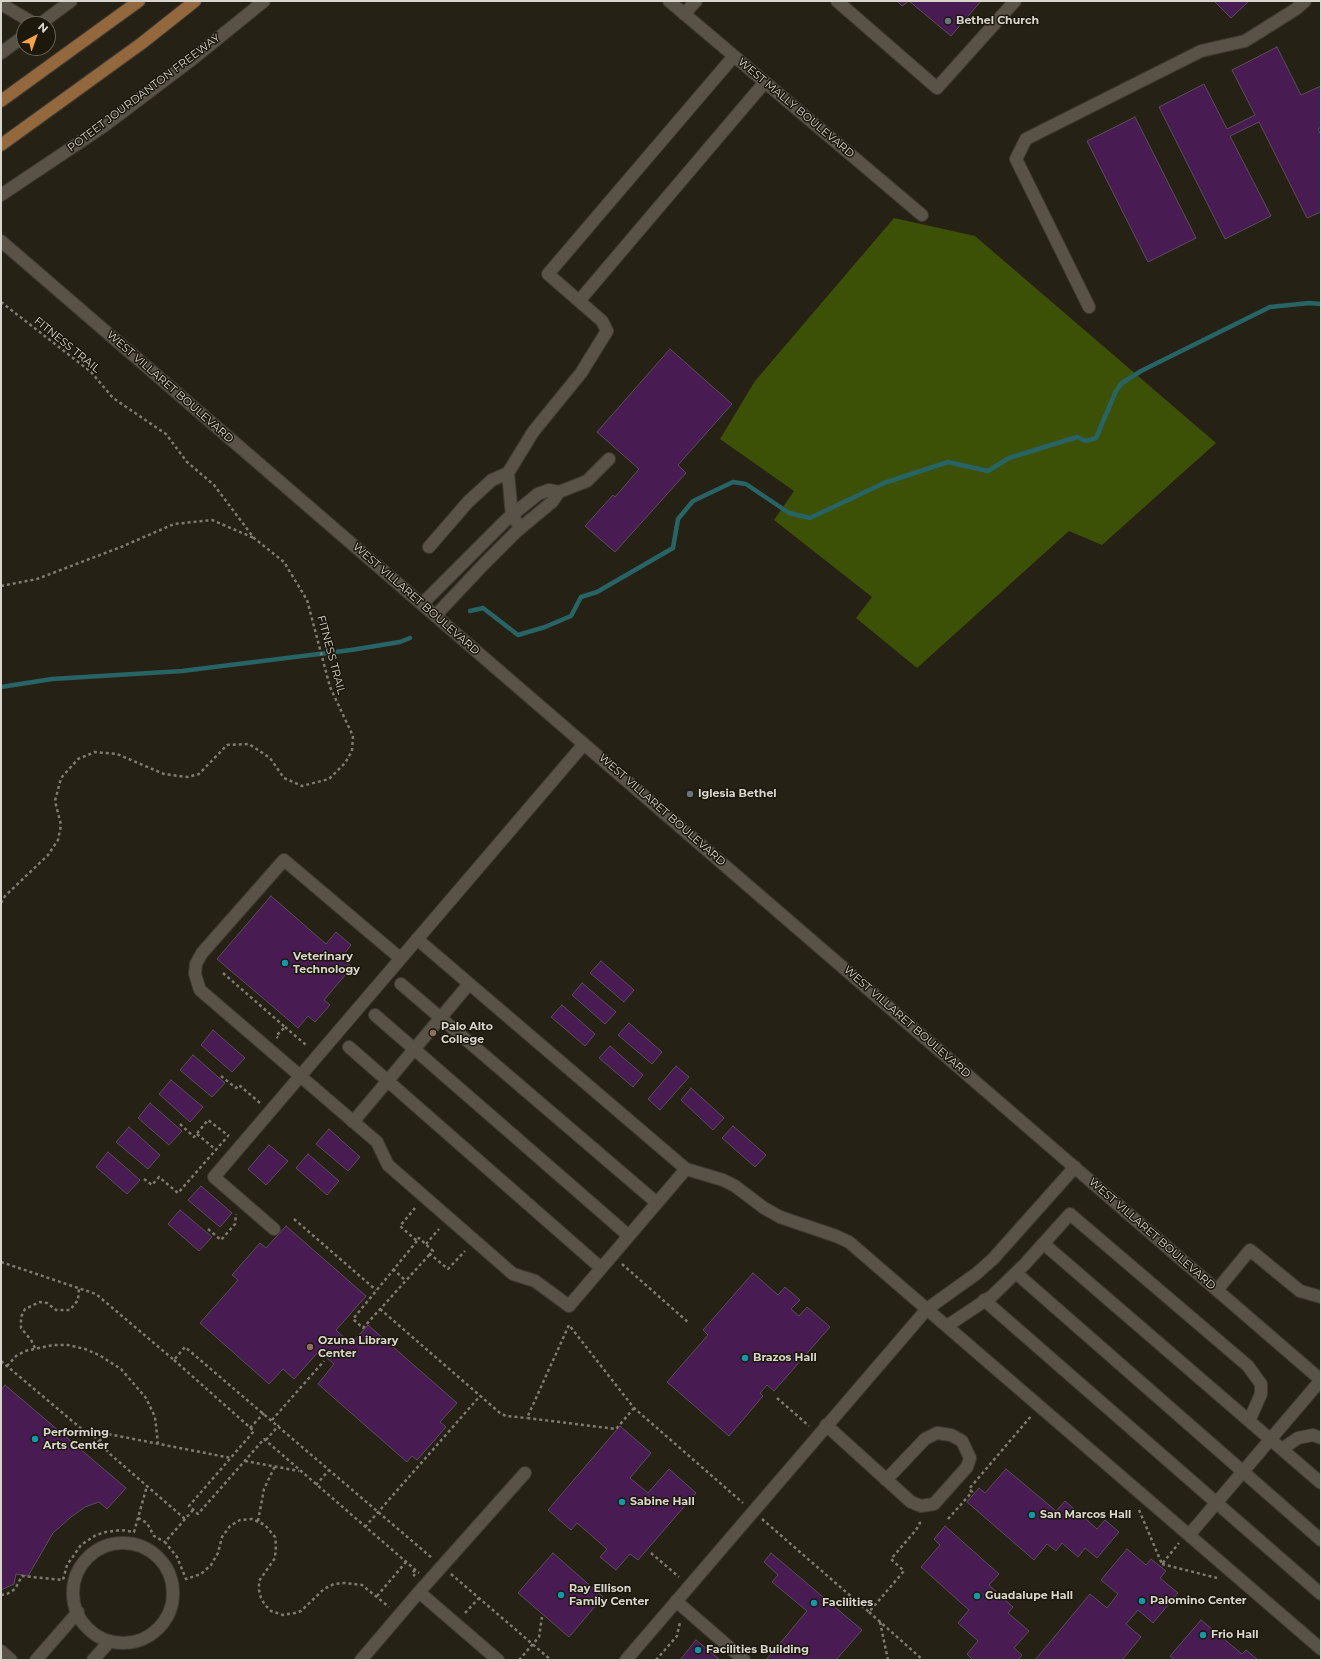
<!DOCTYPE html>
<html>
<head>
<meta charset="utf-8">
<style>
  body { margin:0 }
  #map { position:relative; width:1322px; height:1661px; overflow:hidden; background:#262115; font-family:Montserrat,sans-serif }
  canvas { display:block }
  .frame { position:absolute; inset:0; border:2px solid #d8d5cd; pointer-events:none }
  .north { position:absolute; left:16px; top:16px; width:40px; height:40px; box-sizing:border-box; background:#1c180c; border:1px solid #676459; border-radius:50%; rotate:41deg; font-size:11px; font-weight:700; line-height:16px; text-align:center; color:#d8d5cd }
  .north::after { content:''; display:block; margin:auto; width:14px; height:18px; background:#f6a247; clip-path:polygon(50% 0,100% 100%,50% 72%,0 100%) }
</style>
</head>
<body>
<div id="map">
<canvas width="1322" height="1661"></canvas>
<div class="frame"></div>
<div class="north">N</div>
</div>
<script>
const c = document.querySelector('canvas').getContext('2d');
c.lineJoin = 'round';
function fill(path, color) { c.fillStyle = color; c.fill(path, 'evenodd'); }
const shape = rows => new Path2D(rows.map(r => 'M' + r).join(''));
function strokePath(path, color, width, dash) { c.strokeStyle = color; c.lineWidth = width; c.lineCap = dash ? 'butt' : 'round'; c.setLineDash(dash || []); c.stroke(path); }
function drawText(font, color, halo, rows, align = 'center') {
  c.font = font + ' Montserrat,sans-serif'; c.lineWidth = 3; c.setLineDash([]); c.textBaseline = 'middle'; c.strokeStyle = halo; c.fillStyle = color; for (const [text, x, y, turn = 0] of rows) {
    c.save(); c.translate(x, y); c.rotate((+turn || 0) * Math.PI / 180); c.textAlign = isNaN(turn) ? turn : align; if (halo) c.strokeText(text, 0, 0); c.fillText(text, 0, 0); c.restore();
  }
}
fill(shape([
  [894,218,975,236,1216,443,1102,545,1069,531,917,668,856,618,872,597,774,520,794,491,720,439,755,381]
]), '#3d5106');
strokePath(shape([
  [470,611,483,608,518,635,545,627,571,616,581,597,597,592,673,548,678,519,693,501,733,482,746,484,789,513,810,518,884,483,948,462,988,471,1009,458,1077,437,1086,441,1096,438,1116,391,1122,383,1141,371,1270,307,1309,303,1321,304],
  [1,687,52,679,182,671,351,650,400,642,410,638]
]), '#266465', 4.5);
const building = shape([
  [897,1,981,1,951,36,909,1,902,6,897,1],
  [1214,1,1249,1,1231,18,1214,1],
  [1277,47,1301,95,1321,86,1321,127,1318,129,1321,135,1321,212,1307,218,1259,122,1230,136,1271,216,1225,239,1159,107,1204,84,1227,129,1255,115,1232,70,1277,47],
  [1135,117,1196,238,1148,262,1087,141,1135,117],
  [670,349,732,404,678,465,686,473,615,552,585,526,613,495,615,497,639,469,597,432,670,349],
  [271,896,326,944,336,932,351,945,341,958,352,967,324,1000,330,1005,315,1022,308,1016,298,1028,217,959,271,896],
  [601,961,634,990,624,1002,590,973,601,961],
  [582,983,616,1012,605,1024,572,995,582,983],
  [562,1005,595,1034,585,1046,551,1017,562,1005],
  [629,1023,662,1052,652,1064,618,1035,629,1023],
  [213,1030,245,1058,232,1072,201,1045,213,1030],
  [610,1046,643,1075,633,1087,599,1058,610,1046],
  [193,1055,225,1083,212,1097,180,1070,193,1055],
  [676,1066,689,1077,660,1110,648,1099,676,1066],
  [171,1080,203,1107,190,1122,159,1094,171,1080],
  [691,1088,724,1118,713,1130,681,1100,691,1088],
  [150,1103,182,1131,169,1145,138,1118,150,1103],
  [733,1126,766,1155,755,1167,722,1138,733,1126],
  [129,1127,160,1155,148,1169,116,1142,129,1127],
  [329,1129,360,1157,348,1171,316,1144,329,1129],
  [269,1145,288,1161,266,1185,248,1169,269,1145],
  [108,1152,140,1180,127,1194,96,1167,108,1152],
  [308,1154,339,1181,327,1195,296,1168,308,1154],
  [201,1186,232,1213,220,1227,188,1200,201,1186],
  [180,1210,212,1237,199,1251,168,1224,180,1210],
  [286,1226,366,1296,336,1330,351,1344,368,1325,457,1403,440,1422,446,1427,417,1460,412,1456,407,1462,318,1384,334,1364,319,1351,294,1379,283,1369,269,1384,200,1323,238,1280,232,1275,260,1243,266,1248,286,1226],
  [753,1273,778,1295,785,1287,800,1300,791,1309,799,1316,807,1307,830,1327,774,1391,767,1385,760,1393,763,1396,729,1436,667,1382,708,1335,703,1330,753,1273],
  [5,1385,126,1488,107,1509,99,1502,85,1507,71,1517,53,1533,28,1576,16,1574,14,1584,1,1590,1,1390,5,1385],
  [620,1426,651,1453,630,1478,648,1493,669,1469,696,1493,638,1560,630,1554,616,1570,600,1557,607,1549,577,1523,571,1530,548,1510,620,1426],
  [1006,1469,1056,1511,1065,1501,1097,1529,1105,1520,1119,1532,1097,1558,1085,1548,1078,1557,1062,1543,1056,1551,1047,1544,1034,1560,967,1502,979,1488,985,1493,1006,1469],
  [945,1526,999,1574,989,1585,1013,1607,1008,1613,1029,1631,1014,1648,1022,1655,1018,1660,973,1660,967,1654,978,1641,958,1623,969,1610,921,1567,940,1545,934,1539,945,1526],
  [1127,1549,1146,1565,1151,1559,1166,1571,1160,1578,1178,1593,1153,1623,1138,1610,1126,1624,1141,1637,1122,1660,1035,1660,1090,1594,1107,1608,1118,1594,1101,1580,1127,1549],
  [553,1553,603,1597,569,1637,518,1593,553,1553],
  [771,1553,862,1630,836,1660,766,1660,807,1611,772,1582,778,1575,764,1562,771,1553],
  [1201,1620,1242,1654,1246,1650,1258,1660,1175,1660,1170,1656,1201,1620],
  [696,1640,720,1660,680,1660,696,1640]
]);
fill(building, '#481b52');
strokePath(building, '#584f5a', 1);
const minor = shape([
  [669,1,922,215],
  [837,1,937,88,1015,1],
  [1,4,35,24],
  [684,14,696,1],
  [40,24,71,1],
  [1,53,24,36],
  [1,195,104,126,190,61,264,1],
  [1,241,1321,1380],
  [579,301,548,274,734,56],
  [1089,307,1016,159,1026,139,1201,51,1245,41,1296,9,1305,1],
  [521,528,512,516,508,473,533,432,581,373,607,331,602,321,579,301,765,82],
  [429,547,468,502,492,480,508,473],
  [422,604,506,520,538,494,549,490,559,492,587,481,609,459],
  [435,616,483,565,517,531,552,502,559,492],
  [417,939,686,1169,723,1180,735,1186,764,1208,780,1217,836,1236,849,1242,1321,1649],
  [400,958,284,860,202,953,196,964,195,974,200,990,377,1142,388,1165,513,1274,535,1281,569,1306,686,1169],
  [401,984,657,1203],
  [375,1015,629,1236],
  [349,1047,601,1268],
  [353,1122,469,984],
  [274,1229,214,1177,584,744],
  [1044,1244,1321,1483],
  [1016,1273,1321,1540],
  [1217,1290,1250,1250,1300,1291,1321,1297],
  [984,1300,1321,1594],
  [947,1326,992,1296,1025,1264,1070,1214,1248,1366,1261,1384,1261,1394,1249,1421],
  [826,1425,911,1502,921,1506,934,1504,967,1467,970,1458,962,1441,951,1435,937,1433,925,1439,886,1480],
  [1282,1449,1298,1438,1313,1435,1321,1438],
  [1189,1535,1321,1380],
  '73 1593a50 50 0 1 1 100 0a50 50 0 1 1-100 0Z',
  [419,1592,525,1473],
  [676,1601,744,1660],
  [1,1651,11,1660],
  [36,1660,78,1612],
  [93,1660,110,1641],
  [361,1660,419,1592,498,1660],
  [626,1660,927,1309,976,1274,993,1259,1075,1167]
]);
const major = shape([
  [1,101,139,1],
  [1,145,142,43,195,1]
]);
strokePath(minor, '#3f3b33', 14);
strokePath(major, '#3f3b33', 14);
strokePath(shape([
  [1,302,91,372,113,398,166,434,187,462,214,485,254,538,284,562,307,600,330,687,353,736,352,751,345,763,329,779,302,786,284,778,270,758,249,744,227,745,199,774,187,777,164,774,117,754,95,752,78,759,61,778,55,801,61,825,58,840,48,855,5,896,1,903],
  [1,586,37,579,121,547,174,524,212,520,254,538],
  [223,973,285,1027,276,1036,278,1038],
  [285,1027,306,1045],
  [221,1076,236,1088,239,1085,260,1103],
  [180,1124,194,1137,208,1120,229,1136],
  [197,1134,216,1150],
  [144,1179,152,1185,159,1177,178,1193,228,1136],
  [415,1208,400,1226,417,1241,419,1238,433,1251,430,1254,448,1269,465,1251],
  [294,1219,376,1290],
  [208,1229,221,1240,235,1224,236,1214],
  [417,1241,353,1319,363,1328,430,1254],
  [426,1244,439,1229],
  [1,1262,96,1294,174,1360,185,1347,432,1558],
  [622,1264,689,1323],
  [393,1269,406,1281],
  [380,1309,500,1413,506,1416,527,1418],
  [35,1348,31,1340,21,1328,21,1317,25,1309,40,1302,47,1303,56,1310,70,1310,78,1300,79,1288],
  [174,1360,254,1431,189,1506,198,1514,264,1439,419,1573],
  [1,1361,90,1436,95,1437,110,1454,185,1519],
  [7,1366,16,1356,25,1351,53,1345,68,1345,85,1349,99,1355,121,1369,146,1398,155,1417,158,1444],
  [777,1398,809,1426],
  [634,1408,616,1429,527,1418,569,1325,634,1408,743,1503],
  [272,1420,324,1361],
  [250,1428,264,1413],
  [266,1440,279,1425],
  [99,1441,108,1434,231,1458],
  [245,1461,299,1471],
  [316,1485,329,1470],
  [193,1510,165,1542,177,1557,186,1579,201,1574,211,1565,218,1553,222,1537,230,1526,240,1520,252,1519,265,1525,275,1537,276,1545,275,1558,259,1581,259,1590,261,1598,265,1605,271,1611,283,1615,295,1613,301,1611,324,1589,334,1584,345,1583,362,1585,389,1607],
  [1139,1510,1162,1564,1179,1543],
  [138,1518,147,1523,154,1536,165,1542],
  [762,1519,869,1612,904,1571,891,1559,916,1530,920,1523,918,1519],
  [948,1519,972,1492,969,1489,1032,1415],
  [258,1521,264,1489,275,1466],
  [365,1527,480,1396],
  [651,1553,679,1577],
  [1162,1564,1217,1578],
  [415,1570,412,1573,415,1576],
  [451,1574,551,1660],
  [1,1595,7,1594,15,1589,22,1576,63,1580,67,1565,81,1545,96,1535,106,1532,121,1530,134,1532,147,1486],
  [377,1596,406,1562],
  [869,1612,923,1660],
  [465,1613,479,1598],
  [880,1622,888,1660],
  [519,1660,539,1637,542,1617],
  [656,1660,677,1636,680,1622]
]), '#7f7b71', 2.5, [3, 3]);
strokePath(minor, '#585346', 12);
strokePath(major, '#93683c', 12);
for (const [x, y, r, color] of [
  [948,21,4,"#6b7280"],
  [690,794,4,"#6b7280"],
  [285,963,4,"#0f9aa8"],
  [433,1033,4,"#8d6e63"],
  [310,1347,4,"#8d6e63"],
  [745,1358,4,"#0f9aa8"],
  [35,1439,4,"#0f9aa8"],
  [622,1502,4,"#0f9aa8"],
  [1032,1515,4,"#0f9aa8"],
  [561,1595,4,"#0f9aa8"],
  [977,1596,4,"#0f9aa8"],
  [1142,1601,4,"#0f9aa8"],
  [814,1603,4,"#0f9aa8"],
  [1203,1635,4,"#0f9aa8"],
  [698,1650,4,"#0f9aa8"]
]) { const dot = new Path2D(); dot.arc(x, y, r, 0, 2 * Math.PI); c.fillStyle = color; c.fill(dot); strokePath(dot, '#1c180c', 1.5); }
drawText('bold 11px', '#d8d5cd', '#1c180c', [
  ["Bethel Church",956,21],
  ["Iglesia Bethel",698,794],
  ["Veterinary",293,957],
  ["Technology",293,970],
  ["Palo Alto",441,1027],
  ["College",441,1040],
  ["Ozuna Library",318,1341],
  ["Center",318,1354],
  ["Brazos Hall",753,1358],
  ["Performing",43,1433],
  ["Arts Center",43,1446],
  ["Sabine Hall",630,1502],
  ["San Marcos Hall",1040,1515],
  ["Ray Ellison",569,1589],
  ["Family Center",569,1602],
  ["Guadalupe Hall",985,1596],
  ["Palomino Center",1150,1601],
  ["Facilities",822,1603],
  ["Frio Hall",1211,1635],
  ["Facilities Building",706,1650]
], 'left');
drawText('11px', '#d8d5cd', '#1c180c', [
  ["POTEET JOURDANTON FREEWAY",144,93,-37],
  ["WEST MALLY BOULEVARD",796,108,40],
  ["FITNESS TRAIL",67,345,39],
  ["WEST VILLARET BOULEVARD",170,387,41],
  ["WEST VILLARET BOULEVARD",416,599,41],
  ["FITNESS TRAIL",331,655,75],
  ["WEST VILLARET BOULEVARD",662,810,41],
  ["WEST VILLARET BOULEVARD",907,1022,41],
  ["WEST VILLARET BOULEVARD",1152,1234,41]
]);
</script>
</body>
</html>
